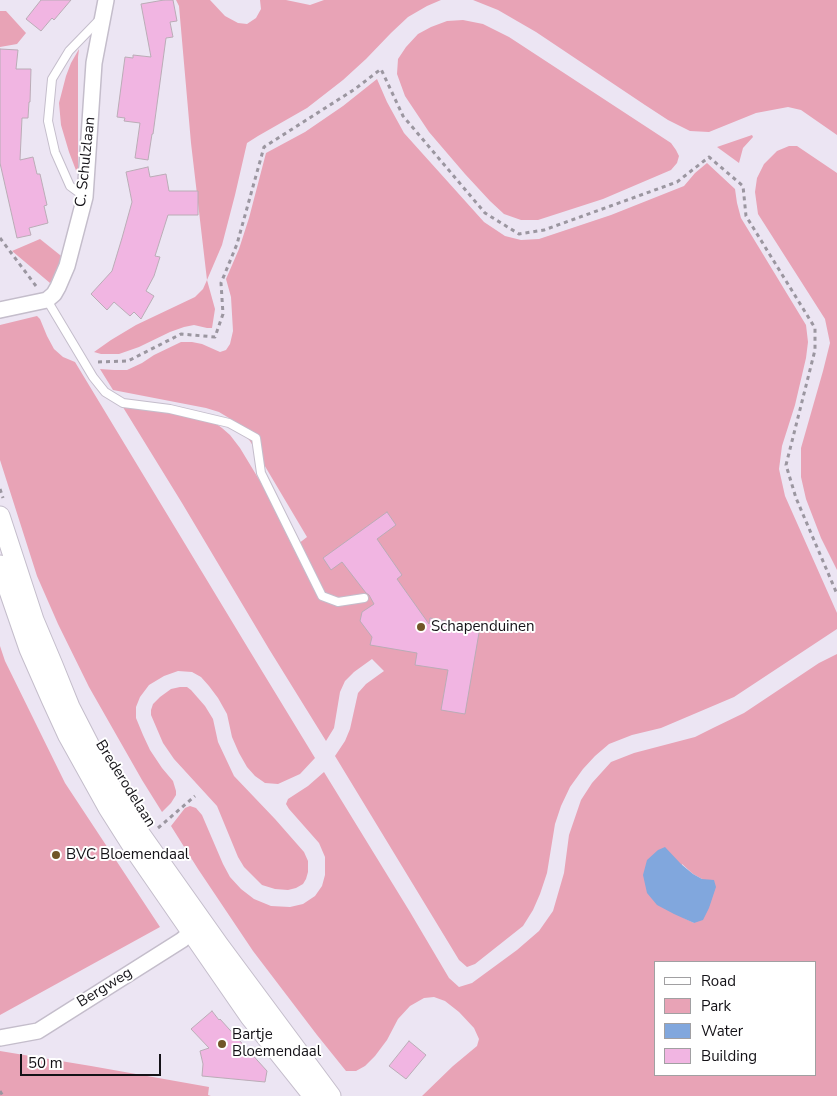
<!DOCTYPE html>
<html>
<head>
<meta charset="utf-8">
<style>
  body { margin:0 }
  #map { position:relative; width:837px; height:1096px; overflow:hidden; background:#ece5f3; font-family:"Nunito Sans",sans-serif }
  canvas { display:block }
  .legend { position:absolute; left:654px; top:961px; width:162px; height:115px; box-sizing:border-box; background:#fff; border:1px solid #a1a0a2; margin:0; padding:6px 9px; list-style:none; font-size:15px; color:#141217 }
  .legend li { display:flex; align-items:center; gap:10px; height:25px }
  .legend b { width:25px; border:1px solid #a1a0a2 }
  .scale { position:absolute; left:20px; top:1054px; width:141px; height:22px; box-sizing:border-box; border:2px solid #141217; border-top:0; padding-left:6px; font-size:15px; line-height:18px; white-space:nowrap; color:#141217; -webkit-text-stroke:4px #fff; paint-order:stroke }
</style>
</head>
<body>
<div id="map">
<canvas width="837" height="1096"></canvas>
<ul class="legend">
<li><b style="height:6px;background:#fff"></b>Road</li>
<li><b style="height:14px;background:#e8a3b6"></b>Park</li>
<li><b style="height:14px;background:#81a7dd"></b>Water</li>
<li><b style="height:14px;background:#f1b5e2"></b>Building</li>
</ul>
<div class="scale">50 m</div>
</div>
<script>
const c = document.querySelector('canvas').getContext('2d');
c.lineJoin = 'round';
function fill(path, color) { c.fillStyle = color; c.fill(path, 'evenodd'); }
const shape = rows => new Path2D(rows.map(r => 'M' + r).join(''));
function strokePath(path, color, width, dash) { c.strokeStyle = color; c.lineWidth = width; c.lineCap = dash ? 'butt' : 'round'; c.setLineDash(dash || []); c.stroke(path); }
function drawText(font, color, halo, rows, align = 'center') {
  c.font = font + ' "Nunito Sans",sans-serif'; c.lineWidth = 4; c.setLineDash([]); c.textBaseline = 'middle'; c.strokeStyle = halo; c.fillStyle = color; for (const [text, x, y, turn = 0] of rows) {
    c.save(); c.translate(x, y); c.rotate((+turn || 0) * Math.PI / 180); c.textAlign = isNaN(turn) ? turn : align; if (halo) c.strokeText(text, 0, 0); c.fillText(text, 0, 0); c.restore();
  }
}
fill(shape([
  [176,0,210,0,225,16,238,23,247,24,256,18,261,9,260,0,286,0,310,5,324,0,441,0,427,6,408,17,391,33,366,59,343,80,307,108,258,136,247,143,235,195,222,245,207,280,215,309,212,328,207,328,194,325,184,327,170,332,139,347,119,354,101,354,94,352,111,340,136,325,195,297,203,289,207,280,191,143,179,6],
  [473,0,837,0,837,135,801,110,788,107,756,113,709,132,690,131,668,120,645,105,536,32,498,10],
  [0,11,6,11,26,33,17,44,0,47],
  [463,20,483,24,509,37,671,143,676,150,679,156,677,163,671,170,603,199,538,220,521,220,504,214,490,201,465,174,429,132,405,96,397,74,398,59,406,47,418,34,431,27,447,21],
  [79,49,78,57,78,168,77,173,69,152,61,125,59,103,66,76,71,63],
  [377,79,387,102,404,133,484,222,505,236,521,240,539,239,611,215,684,186,695,173,707,163,735,189,737,203,741,218,806,325,808,342,806,358,795,405,782,446,779,469,785,496,837,613,837,629,734,697,661,728,632,735,609,744,595,756,583,769,570,787,561,806,555,824,547,873,540,894,533,910,523,926,475,964,467,967,459,960,335,756,345,741,350,729,358,693,366,684,384,671,372,659,354,672,345,681,340,692,334,728,326,741,269,649,182,503,121,404,204,420,215,423,222,428,230,435,240,448,298,544,307,537,250,441,238,427,229,418,219,412,206,408,113,390,100,369,114,370,127,370,142,363,154,355,181,342,192,342,202,344,220,352,226,350,230,344,233,331,231,297,226,279,239,249,249,218,266,153,305,132,343,106],
  [752,135,753,137,743,148,739,163,717,147],
  [789,146,797,146,837,173,837,570,821,538,806,499,801,477,801,448,823,371,830,343,825,319,758,214,755,192,757,178,764,164,777,151],
  [40,239,65,259,50,283,12,251],
  [37,316,40,319,47,336,54,349,63,357,75,362,251,653,315,758,300,774,278,784,265,783,255,776,247,767,239,753,232,737,227,714,218,698,209,686,201,677,192,672,178,671,164,676,149,685,140,697,136,707,136,718,143,735,150,750,162,768,173,781,176,791,176,795,171,803,162,812,142,780,89,687,58,624,37,576,0,460,0,325],
  [0,646,5,661,65,783,160,927,0,1015],
  [837,654,837,1096,422,1096,453,1066,477,1046,479,1039,474,1028,459,1012,445,1001,434,997,424,998,410,1006,398,1019,387,1040,375,1056,365,1066,356,1071,346,1071,317,1035,253,951,198,869,171,826,185,808,190,806,196,808,202,815,223,864,230,877,241,889,254,899,271,906,290,907,303,904,315,896,322,886,325,875,325,857,319,843,289,809,286,804,288,799,308,786,324,772,410,912,449,978,459,987,472,983,517,950,539,931,553,911,564,873,569,835,581,800,592,783,611,762,634,753,695,737,713,728,744,713,819,663],
  [682,864,693,874,702,879,694,923,684,918],
  [656,962,816,962,816,1075,656,1075],
  [180,687,187,687,191,690,205,706,213,719,218,742,234,776,275,819,304,852,308,861,308,872,306,879,303,884,296,888,288,890,275,889,262,885,244,867,238,857,217,806,174,759,163,743,151,715,151,710,153,704,160,697,171,689],
  [0,1051,91,1066,209,1087,208,1095,211,1096,0,1096]
]), '#e8a3b6');
fill(shape([
  [665,847,681,864,693,874,702,879,714,880,716,887,709,908,703,920,694,923,674,914,657,905,647,893,643,875,647,860,658,850]
]), '#81a7dd');
const building = shape([
  [41,0,71,0,54,20,52,18,41,31,26,19,41,0],
  [164,0,173,0,177,21,170,22,173,37,166,38,153,134,152,134,148,160,135,158,140,123,124,121,125,118,117,117,125,57,133,58,133,55,151,57,141,4,164,0],
  [0,49,18,50,16,69,31,69,30,102,29,102,28,118,22,118,20,160,33,157,37,174,40,174,47,205,44,206,48,223,29,228,31,235,17,238,0,163,0,49],
  [148,167,150,177,166,174,169,191,198,191,198,215,168,215,155,256,160,257,154,276,146,291,154,296,141,319,134,312,130,316,114,302,107,310,91,294,112,271,122,238,132,202,126,172,148,167],
  [387,512,396,525,377,539,402,575,397,579,429,624,430,618,480,627,465,714,441,710,448,670,415,665,417,653,370,645,372,637,360,621,362,612,374,604,369,595,366,593,342,562,331,570,323,558,387,512],
  [212,1011,219,1020,220,1019,267,1071,265,1082,202,1076,203,1064,200,1051,209,1048,191,1029,212,1011],
  [409,1041,426,1055,406,1079,389,1066,409,1041]
]);
fill(building, '#f1b5e2');
strokePath(building, '#baacb6', 1);
const service = shape([
  [85,197,70,186,55,152,48,121,52,79,69,51,101,18],
  [47,300,93,377,105,392,123,403,170,409,229,423,256,438,261,473,322,596,338,602,364,598]
]);
const minor = shape([
  [0,310,47,300,54,294,58,287,67,266,85,197,94,63,106,0],
  [0,1038,38,1031,182,940,191,932,200,927]
]);
const tertiary = shape([
  [0,516,34,620,53,665,70,707,108,781,134,825,219,945,331,1096],
  [0,565,29,649,51,699,68,736,108,808,134,849,250,1017,313,1096]
]);
strokePath(service, '#c4bdcb', 10);
strokePath(minor, '#c4bdcb', 18);
strokePath(tertiary, '#c4bdcb', 21);
strokePath(shape([
  [0,238,36,286],
  [98,362,128,361,181,334,215,337,223,314,221,283,237,244,264,147,355,89,381,69,403,116,485,213,519,234,544,230,677,182,709,157,743,186,746,216,815,328,815,350,786,465,796,498,837,594],
  [0,489,3,498],
  [158,828,195,796],
  [0,1091,3,1096]
]), '#9b96a0', 3, [4, 4]);
strokePath(service, '#fff', 8);
strokePath(minor, '#fff', 15);
strokePath(tertiary, '#fff', 19);
for (const [x, y, r, color] of [
  [421,627,5,"#715628"],
  [56,855,5,"#715628"],
  [222,1044,5,"#715628"]
]) { const dot = new Path2D(); dot.arc(x, y, r, 0, 2 * Math.PI); c.fillStyle = color; c.fill(dot); strokePath(dot, '#fff', 2); }
drawText('15px', '#141217', '#fff', [
  ["C. Schulzlaan",86,162,-84],
  ["Brederodelaan",125,784,58],
  ["Bergweg",105,988,-32]
]);
drawText('15px', '#141217', '#fff', [
  ["Schapenduinen",431,627],
  ["BVC Bloemendaal",66,855],
  ["Bartje",232,1035],
  ["Bloemendaal",232,1052]
], 'left');
</script>
</body>
</html>
